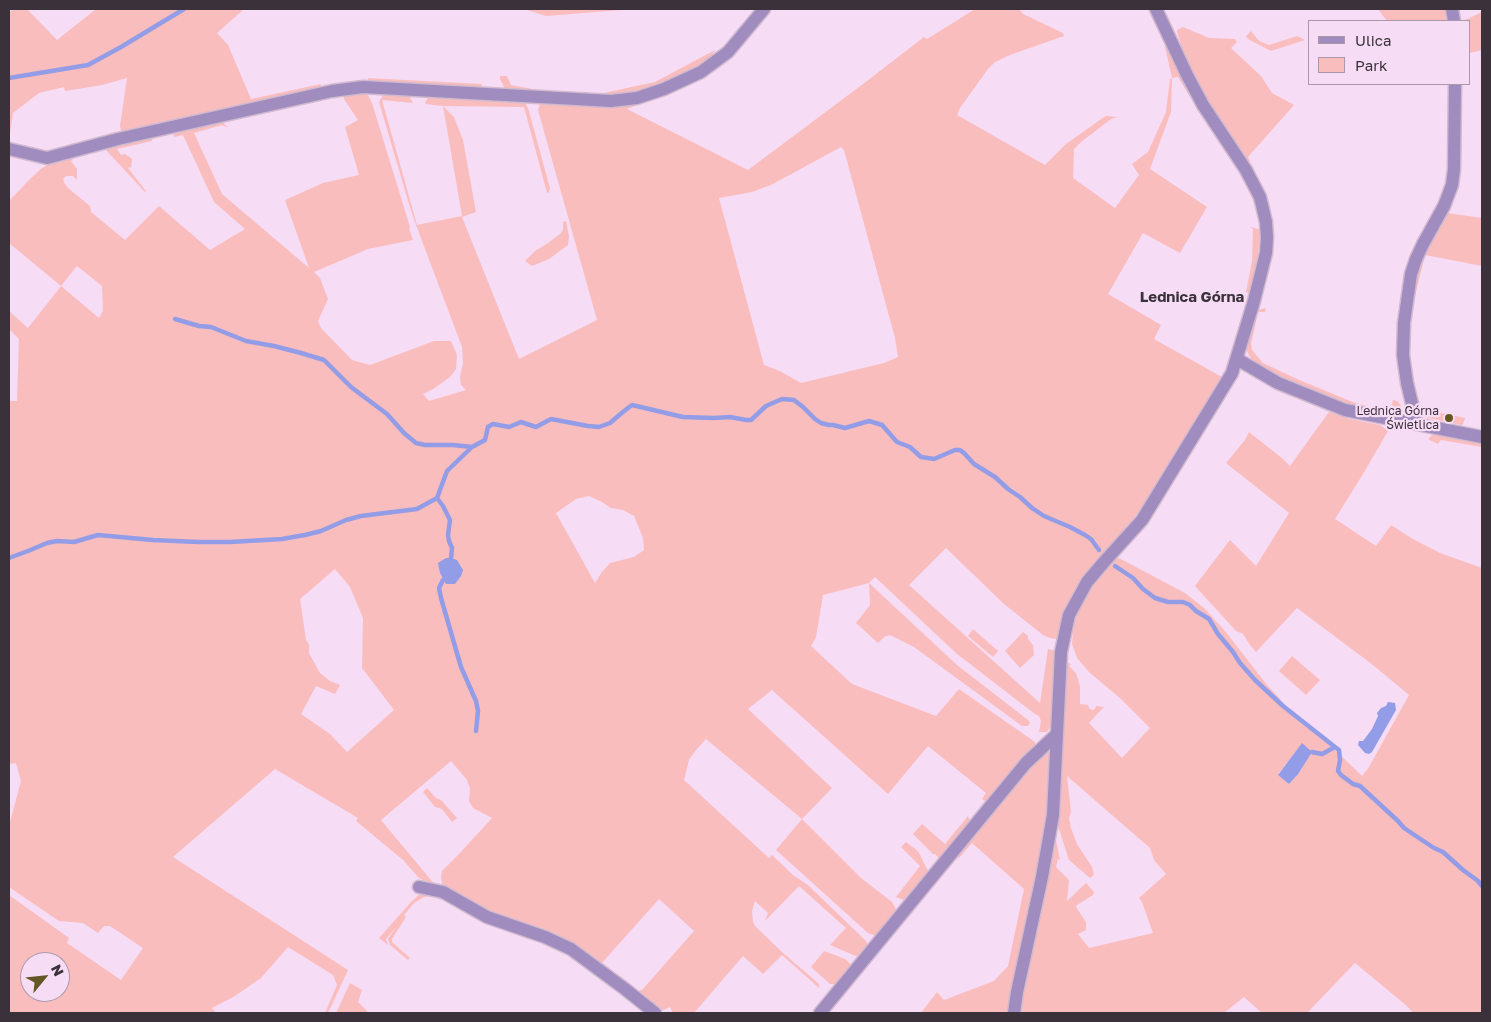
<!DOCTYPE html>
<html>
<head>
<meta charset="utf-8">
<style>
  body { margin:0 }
  #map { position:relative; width:1491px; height:1022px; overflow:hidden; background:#f7dcf5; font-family:"Golos Text",sans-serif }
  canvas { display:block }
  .frame { position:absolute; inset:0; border:10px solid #3b313b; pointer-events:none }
  .legend { position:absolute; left:1308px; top:20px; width:162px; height:65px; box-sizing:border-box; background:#f7dcf5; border:1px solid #ac98ab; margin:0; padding:6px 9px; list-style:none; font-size:15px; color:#3b313b }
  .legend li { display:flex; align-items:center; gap:10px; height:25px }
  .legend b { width:25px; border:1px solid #ac98ab }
  .north { position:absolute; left:20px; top:952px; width:50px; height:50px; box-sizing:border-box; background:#f7dcf5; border:1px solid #ac98ab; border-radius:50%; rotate:62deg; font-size:14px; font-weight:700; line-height:20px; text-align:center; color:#3b313b }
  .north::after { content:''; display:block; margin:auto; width:18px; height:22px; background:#665623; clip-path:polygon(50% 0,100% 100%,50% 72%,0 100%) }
</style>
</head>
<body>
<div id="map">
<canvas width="1491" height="1022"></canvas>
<div class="frame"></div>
<ul class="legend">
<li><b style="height:6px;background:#a08cbe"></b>Ulica</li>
<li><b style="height:14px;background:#fabdbe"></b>Park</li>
</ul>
<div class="north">N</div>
</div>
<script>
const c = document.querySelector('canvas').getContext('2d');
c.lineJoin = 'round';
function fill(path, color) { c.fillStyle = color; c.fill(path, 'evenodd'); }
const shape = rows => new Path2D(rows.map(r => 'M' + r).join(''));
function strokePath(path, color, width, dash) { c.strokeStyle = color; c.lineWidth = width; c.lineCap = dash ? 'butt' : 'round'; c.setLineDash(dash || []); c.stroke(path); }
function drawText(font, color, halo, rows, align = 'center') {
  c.font = font + ' "Golos Text",sans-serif'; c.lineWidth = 4.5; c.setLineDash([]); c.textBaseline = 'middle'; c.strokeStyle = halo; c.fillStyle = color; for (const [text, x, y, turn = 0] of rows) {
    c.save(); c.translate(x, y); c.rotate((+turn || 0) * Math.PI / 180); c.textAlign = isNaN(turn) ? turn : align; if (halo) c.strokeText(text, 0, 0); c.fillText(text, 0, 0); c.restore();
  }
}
fill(shape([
  [14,9,27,9,57,40,96,9,244,9,217,33,228,45,251,99,321,84,320,89,122,134,120,126,127,78,102,85,65,91,64,87,39,93,13,113,9,140,9,12],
  [524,9,634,9,546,16],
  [975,9,1019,9,1023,14,1063,33,1064,36,1010,55,995,62,988,69,960,108,957,115,1045,165,1066,144,1104,117,1107,116,1118,117,1111,119,1081,142,1074,149,1073,178,1115,208,1139,175,1132,164,1148,152,1166,112,1170,79,1172,78,1165,47,1167,43,1197,104,1195,105,1178,77,1172,78,1171,112,1150,169,1207,207,1180,253,1143,233,1108,294,1161,325,1154,339,1222,377,1149,498,1116,541,1060,637,1056,639,1050,638,1043,635,1004,604,946,548,909,585,1040,703,1048,649,1055,651,1057,656,1051,725,1047,732,1039,732,1041,721,1039,716,1035,714,957,654,875,577,869,583,957,665,1028,720,1030,723,1028,726,1022,726,914,647,890,635,884,637,878,643,856,623,870,605,869,583,823,595,816,637,811,646,852,684,936,716,959,689,1035,742,1035,746,988,803,982,799,986,793,928,746,888,794,772,690,748,709,832,788,802,819,861,878,892,902,897,911,876,936,868,933,776,850,802,819,706,739,696,750,689,760,684,780,769,858,772,855,793,875,809,886,866,941,868,945,859,955,856,956,830,945,846,928,799,886,765,921,768,913,755,901,752,911,753,922,756,927,782,952,819,984,819,988,782,955,763,974,743,956,694,1013,673,1013,670,1007,659,1012,633,990,633,987,638,991,642,990,694,931,659,899,601,964,486,913,446,889,442,884,441,877,442,871,459,854,492,818,473,808,469,801,470,789,467,780,451,761,381,820,436,886,419,878,403,860,356,821,358,818,275,769,173,857,348,970,328,1013,325,1013,337,985,333,975,288,947,261,978,235,996,212,1008,216,1013,9,1013,9,895,69,938,67,943,121,980,143,948,110,926,104,926,98,933,83,923,59,921,9,887,9,826,21,781,16,763,9,764,9,401,17,401,19,339,9,329,9,311,28,328,61,286,9,243,9,201,29,180,42,168,56,161,71,157,73,159,71,161,77,169,77,180,73,176,66,176,63,179,65,184,68,188,90,206,91,212,125,240,159,206,210,250,245,229,214,202,183,135,174,137,173,132,221,120,228,128,222,125,194,133,222,194,309,268,285,200,323,183,359,175,345,127,358,120,344,99,344,96,346,94,364,93,368,95,372,103,410,227,409,229,413,240,368,249,314,272,320,278,328,299,318,321,321,328,352,360,370,365,434,341,451,341,457,355,456,369,450,377,433,389,423,394,429,401,466,390,461,385,460,377,463,363,462,347,416,225,409,204,379,102,383,95,387,93,407,94,410,97,413,103,382,100,417,225,462,216,443,106,425,104,427,99,433,95,523,102,525,103,528,108,550,188,549,192,547,193,524,107,443,106,454,117,463,140,476,212,462,217,519,359,597,320,538,110,540,104,610,108,633,104,694,82,627,109,748,170,863,84,924,37,927,39],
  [841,147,844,150,895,338,898,357,884,363,801,383,780,371,764,365,719,198,752,192,771,185],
  [77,266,102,286,103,311,99,318,61,286],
  [589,496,600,501,611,508,623,510,634,516,643,538,644,550,634,557,610,563,602,572,595,583,556,513,576,499],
  [335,569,350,587,363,618,362,668,394,710,347,752,330,734,301,714,316,686,335,694,340,685,330,681,320,673,309,653,309,644,306,640,300,599],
  [30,962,60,962,60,992,30,992],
  [1378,9,1448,9,1449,21,1387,21],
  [1482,12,1482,50,1470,53,1470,21,1463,21],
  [1183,27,1209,38,1235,39,1237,42,1231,48,1261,76,1272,93,1294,105,1248,157,1250,161,1247,161,1207,101,1188,66,1177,32,1177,30],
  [1251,31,1259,41,1269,45,1297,36,1305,40,1271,51,1248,39,1246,36],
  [715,50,709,60,693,70,642,92,618,96,506,91,500,79,500,76,507,76,511,85,538,90,599,94,655,82],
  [368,78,482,84,481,89,369,83],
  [152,137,152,141,117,149,121,155,125,154,132,159,131,168,129,167,128,168,146,191,145,192,105,149,133,140],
  [1447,213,1482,218,1482,266,1425,255,1414,300,1412,296,1419,261],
  [566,221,569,236,568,245,549,259,532,266,525,261,535,251,548,243,560,234,563,230,563,222],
  [1249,226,1260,230,1258,257,1250,294,1246,292,1252,261,1253,229],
  [1266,308,1265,312,1258,312,1251,344,1252,350,1263,363,1297,379,1355,403,1382,410,1394,411,1395,407,1392,405,1393,400,1397,401,1400,404,1404,413,1398,415,1344,404,1283,379,1257,366,1251,359,1247,351,1247,343,1258,310],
  [1409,369,1418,404,1422,409,1465,418,1463,424,1461,425,1425,417,1416,408,1410,382],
  [1329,412,1350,419,1380,425,1388,431,1363,474,1335,519,1376,546,1391,525,1411,538,1440,553,1482,568,1482,1013,1413,1013,1407,1006,1355,963,1307,1013,1262,1013,1244,997,1224,1013,1019,1013,1054,839,1056,840,1060,860,1058,859,1056,867,1069,880,1067,901,1086,883,1094,892,1093,895,1077,905,1076,907,1086,922,1086,930,1078,934,1089,948,1153,933,1142,902,1139,898,1166,874,1154,860,1150,848,1067,776,1071,812,1069,818,1071,828,1077,844,1092,867,1094,875,1090,878,1069,860,1058,826,1066,666,1068,663,1071,664,1069,666,1076,673,1080,686,1080,704,1088,705,1089,708,1092,710,1095,709,1096,706,1104,707,1089,723,1122,758,1150,728,1121,699,1089,672,1077,658,1072,644,1074,622,1087,593,1117,557,1185,593,1204,608,1225,631,1267,685,1281,700,1279,705,1328,743,1362,776,1369,767,1409,695,1373,665,1297,608,1256,652,1250,645,1243,634,1236,631,1195,586,1230,540,1256,566,1289,513,1226,463,1245,440,1249,432,1283,459,1290,466],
  [1302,744,1289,784,1278,774],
  [1436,433,1482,441,1482,447,1441,440,1438,444,1428,439,1432,435],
  [973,629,998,651,993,657,968,636],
  [1023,632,1028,636,1028,639,1033,645,1034,655,1020,668,1005,651],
  [1292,656,1320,680,1306,695,1279,671],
  [1048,750,1051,753,1052,756,1043,856,1010,1013,921,1013,937,992,944,1000,994,981,1008,966,1024,889,972,843,959,858,956,853,1037,756],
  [427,788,436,798,441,800,457,818,452,822,442,809,435,807,423,792],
  [968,816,971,823,940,859,935,854,933,854,913,834,922,824,945,844],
  [906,842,918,851,927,869,931,871,906,901,896,897,920,866,901,847],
  [428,892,444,897,441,900,432,896,424,897,414,903,404,915,406,917,392,939,392,942,410,958,408,960,390,945,388,939,396,927,386,939,388,945,379,938,412,901,420,894],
  [824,951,845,959,853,966,836,984,830,984,811,967],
  [350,983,362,990,358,1002,369,1013,336,1013]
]), '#fabdbe');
fill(shape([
  [446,558,451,558,457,560,463,570,461,576,455,584,446,584,440,573,438,563],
  [1388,702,1395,703,1396,710,1372,752,1369,754,1365,753,1358,745,1359,741,1363,741,1372,729,1378,716,1377,713,1381,708,1386,706],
  [1302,743,1312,752,1298,774,1289,784,1278,775]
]), '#939ce6');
strokePath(shape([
  [9,78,88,65,121,47,184,9],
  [175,319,199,326,211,327,246,341,274,346,301,353,324,360,351,387,387,414,404,433,416,443,425,445,453,445,472,447],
  [437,498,443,506,450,520,448,535,449,541,452,548,451,558],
  [9,558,28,551,47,543,57,541,74,542,98,535,153,540,198,542,230,542,282,539,305,535,321,531,346,520,361,516,417,509,437,498,447,471,472,447,485,440,488,427,493,424,509,427,521,422,536,427,551,419,588,426,599,427,610,423,624,411,632,405,683,417,714,418,730,417,746,420,751,420,766,406,782,399,794,400,803,407,815,419,821,423,829,425,833,425,845,428,869,421,882,425,897,442,910,447,921,457,934,459,955,450,960,450,965,454,974,464,995,477,1008,489,1020,497,1032,508,1044,516,1070,527,1085,535,1091,539,1099,550],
  [1115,566,1133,578,1143,589,1155,598,1168,602,1183,602,1190,605,1196,611,1209,619,1218,634,1233,652,1240,663,1255,680,1283,706,1335,747],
  [443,580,439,588,441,598,461,667,476,701,478,711,476,731],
  [1312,752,1322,754,1335,747,1339,750,1340,760,1338,771,1341,775,1353,784,1360,786,1398,821,1404,828,1434,848,1443,852,1463,870,1478,881,1482,886]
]), '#939ce6', 4.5);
const minor = shape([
  [1452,9,1454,21],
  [9,149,47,158,118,139,332,91,363,87,611,101,637,98,664,89,701,72,728,52,764,9],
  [1237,359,1278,383,1345,410,1482,437],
  [1417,424,1407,383,1403,355,1404,323,1411,274,1416,259,1423,244,1444,206,1452,185,1454,169,1455,84],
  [419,887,443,892,487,917,545,937,571,949,625,989,655,1013],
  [820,1013,1026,763,1057,734],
  [1014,1013,1017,992,1042,877,1053,815,1061,652,1069,615,1087,582,1104,562,1142,520,1232,373,1254,301,1266,253,1267,238,1266,222,1260,197,1246,170,1203,105,1187,75,1156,9]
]);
strokePath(minor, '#d1bad0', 15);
strokePath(minor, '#a08cbe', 12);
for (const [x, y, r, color] of [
  [1449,418,5,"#665623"]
]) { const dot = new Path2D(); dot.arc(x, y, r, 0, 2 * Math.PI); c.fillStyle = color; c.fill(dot); strokePath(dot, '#f7dcf5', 2); }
drawText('12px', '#3b313b', '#f7dcf5', [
  ["Lednica Górna",1439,411],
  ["Świetlica",1439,425]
], 'right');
drawText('bold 15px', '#3b313b', '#f7dcf5', [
  ["Lednica Górna",1192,297]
]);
</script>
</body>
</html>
